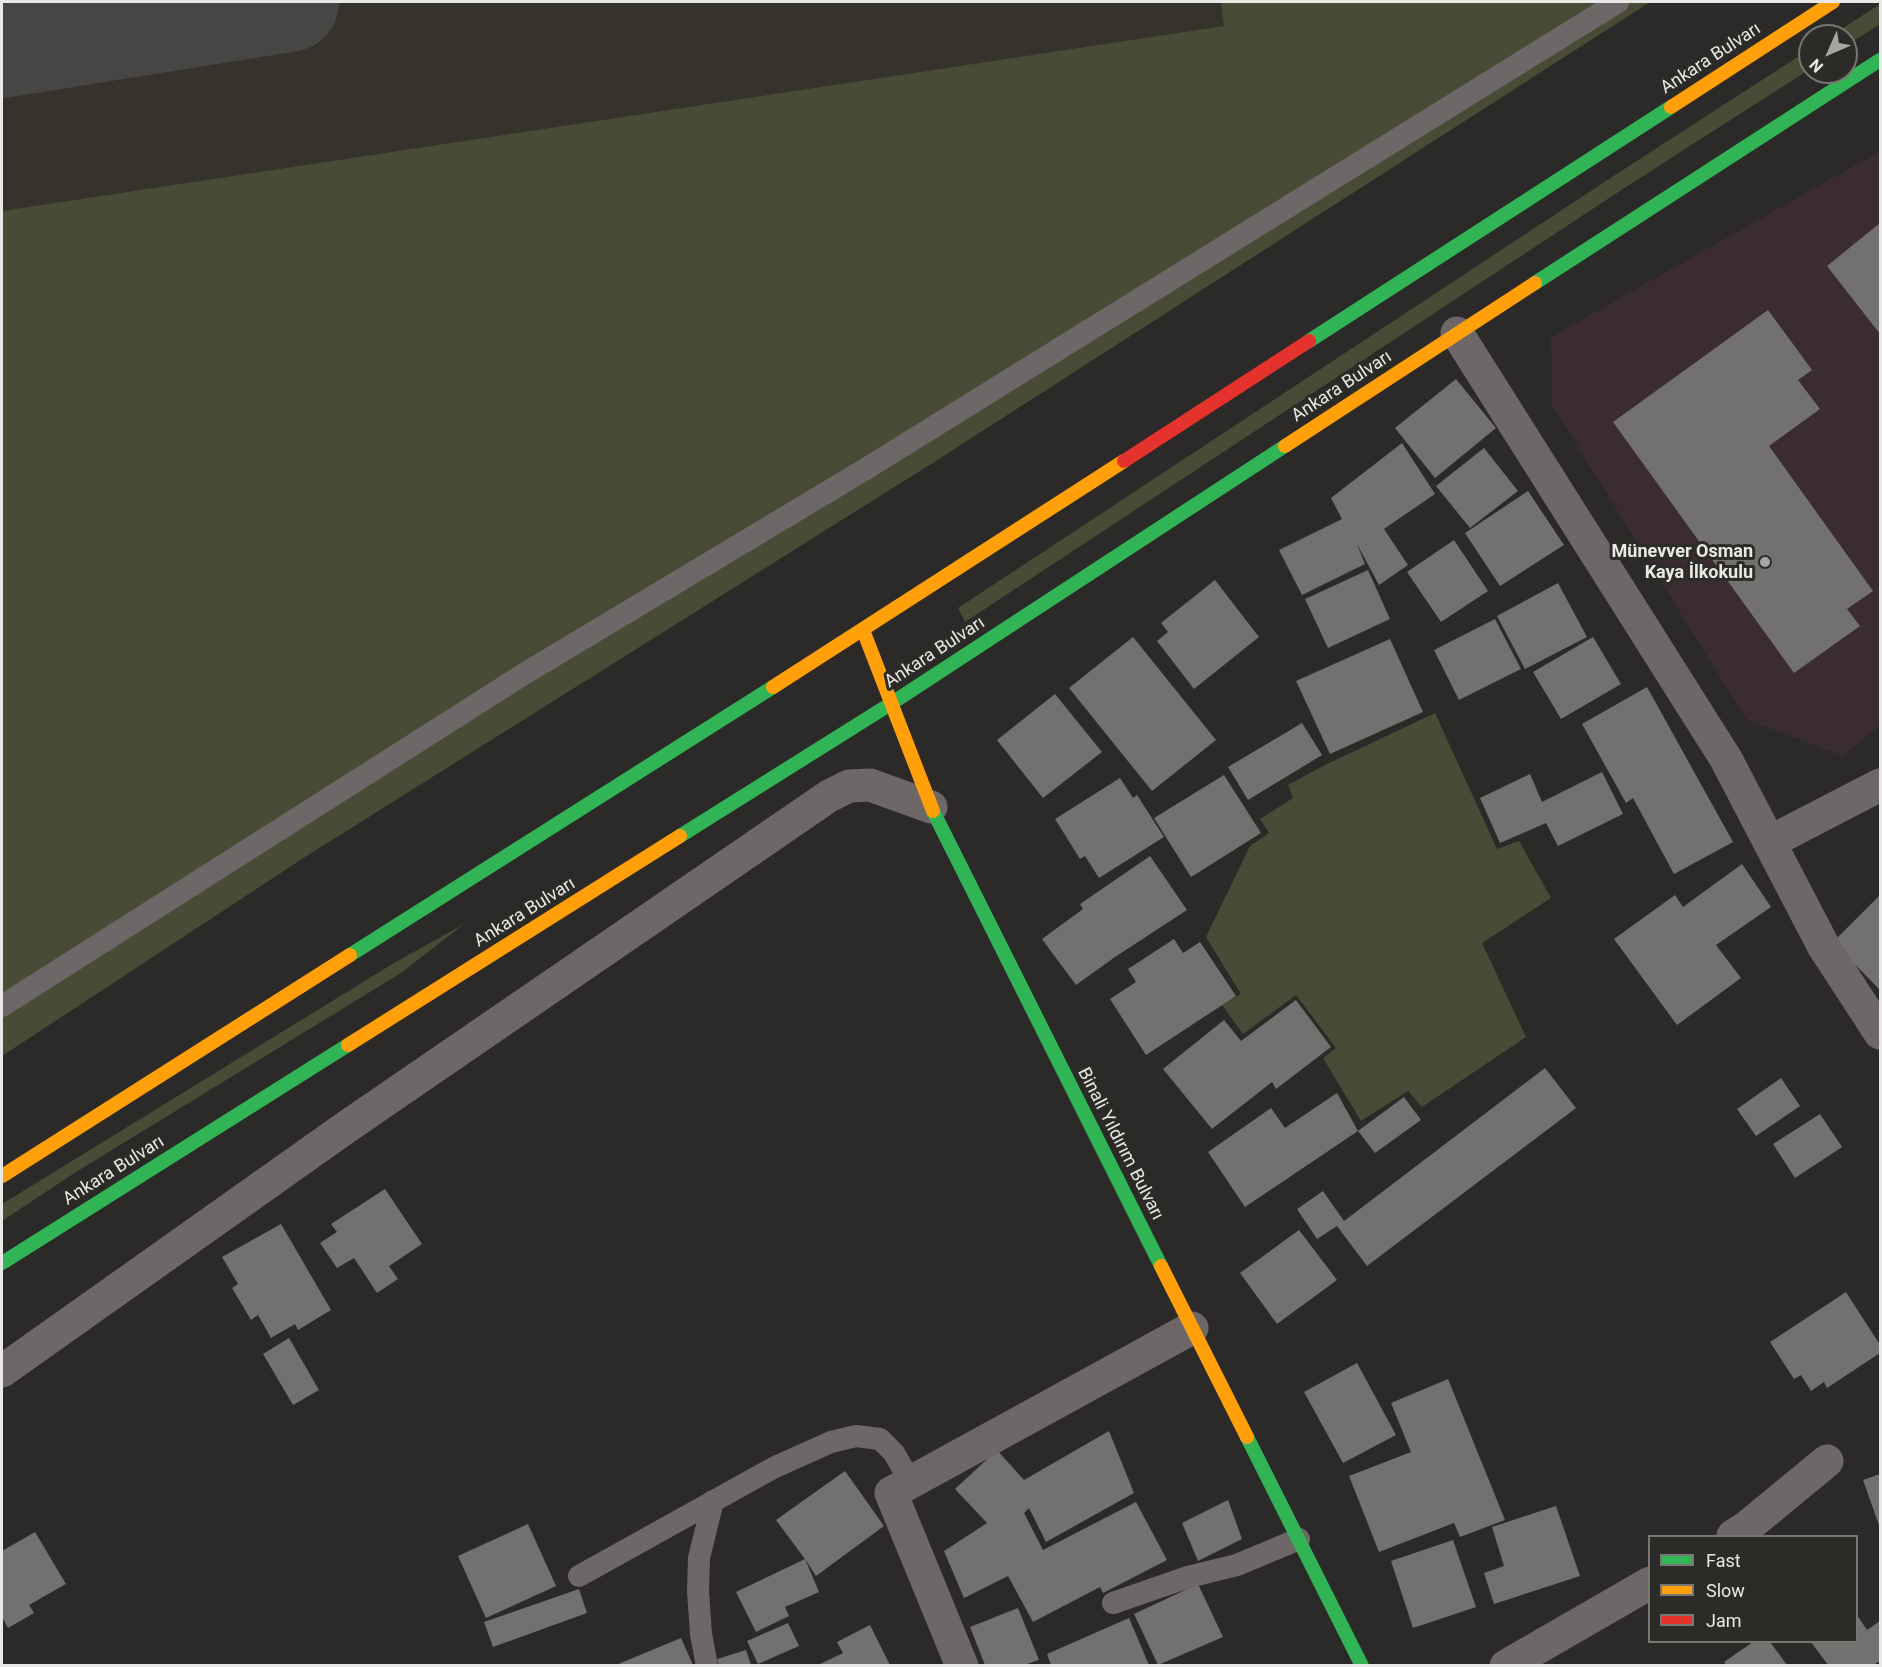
<!DOCTYPE html>
<html>
<head>
<meta charset="utf-8">
<style>
  body { margin:0 }
  #map { position:relative; width:1882px; height:1667px; overflow:hidden; background:#2b2a28; font-family:Roboto,sans-serif }
  canvas { display:block }
  .frame { position:absolute; inset:0; border:3px solid #e8e8e6; pointer-events:none }
  .legend { position:absolute; left:1648px; top:1535px; width:210px; height:108px; box-sizing:border-box; background:#2c2b27; border:2px solid #777773; margin:0; padding:8px 10px; list-style:none; font-size:18px; color:#e8e8e6 }
  .legend li { display:flex; align-items:center; gap:12px; height:30px }
  .legend b { width:30px; border:2px solid #777773 }
  .north { position:absolute; left:1798px; top:24px; width:60px; height:60px; box-sizing:border-box; background:#2c2b27; border:2px solid #777773; border-radius:50%; rotate:225deg; font-size:16px; font-weight:700; line-height:24px; text-align:center; color:#e8e8e6 }
  .north::after { content:''; display:block; margin:auto; width:21px; height:27px; background:#a6a6a4; clip-path:polygon(50% 0,100% 100%,50% 72%,0 100%) }
</style>
</head>
<body>
<div id="map">
<canvas width="1882" height="1667"></canvas>
<div class="frame"></div>
<ul class="legend">
<li><b style="height:8px;background:#30b455"></b>Fast</li>
<li><b style="height:8px;background:#ff9f0a"></b>Slow</li>
<li><b style="height:8px;background:#e5322d"></b>Jam</li>
</ul>
<div class="north">N</div>
</div>
<script>
const c = document.querySelector('canvas').getContext('2d');
c.lineJoin = 'round';
function fill(path, color) { c.fillStyle = color; c.fill(path, 'evenodd'); }
const shape = rows => new Path2D(rows.map(r => 'M' + r).join(''));
function strokePath(path, color, width, dash) { c.strokeStyle = color; c.lineWidth = width; c.lineCap = dash ? 'butt' : 'round'; c.setLineDash(dash || []); c.stroke(path); }
function drawText(font, color, halo, rows, align = 'center') {
  c.font = font + ' Roboto,sans-serif'; c.lineWidth = 6; c.setLineDash([]); c.textBaseline = 'middle'; c.strokeStyle = halo; c.fillStyle = color; for (const [text, x, y, turn = 0] of rows) {
    c.save(); c.translate(x, y); c.rotate((+turn || 0) * Math.PI / 180); c.textAlign = isNaN(turn) ? turn : align; if (halo) c.strokeText(text, 0, 0); c.fillText(text, 0, 0); c.restore();
  }
}
fill(shape([
  [2,2,1650,2,931,464,305,857,2,1056]
]), '#35332b');
fill(shape([
  [1880,151,1880,726,1843,756,1746,719,1552,405,1551,337]
]), '#3b2c32');
fill(shape([
  [1221,2,1650,2,931,464,305,857,2,1056,2,211,1224,26],
  [1880,4,1880,24,1846,46,1846,36,1831,36],
  [1810,49,1810,69,1626,187,965,622,958,608,1612,177],
  [1435,713,1497,849,1519,841,1551,898,1482,943,1526,1037,1422,1107,1408,1091,1361,1121,1323,1058,1336,1048,1296,995,1243,1034,1222,1005,1241,994,1206,937,1250,846,1269,833,1260,819,1293,798,1288,785,1325,765],
  [464,924,401,973,76,1172,2,1221,2,1204,394,963]
]), '#484b35');
strokePath(shape([
  [2,48,289,2]
]), '#484645', 100);
fill(shape([
  [1880,223,1880,334,1827,266],
  [1768,310,1812,370,1798,380,1820,409,1769,446,1873,591,1847,609,1860,626,1794,673,1613,422],
  [1456,379,1496,428,1435,478,1395,428],
  [1402,443,1435,494,1384,529,1408,565,1379,585,1357,544,1365,564,1302,595,1279,550,1342,519,1331,498],
  [1484,448,1518,491,1470,528,1436,486],
  [1528,491,1564,545,1500,586,1465,533],
  [1454,540,1488,591,1441,622,1407,572],
  [1368,570,1390,619,1328,648,1305,599],
  [1215,580,1259,637,1194,689,1157,641,1168,632,1161,623],
  [1558,583,1587,637,1525,669,1497,616],
  [1495,619,1521,669,1459,700,1434,650],
  [1133,637,1216,740,1152,791,1069,688],
  [1593,637,1621,684,1561,719,1533,672],
  [1390,639,1423,712,1330,754,1296,681],
  [1647,687,1733,842,1674,874,1633,798,1626,803,1582,724],
  [1055,694,1102,752,1043,798,997,740],
  [1302,723,1322,755,1248,800,1228,767],
  [1602,772,1623,814,1558,846,1546,823,1500,843,1480,798,1530,774,1542,802],
  [1224,775,1261,833,1191,877,1154,818],
  [1120,778,1133,798,1137,795,1164,837,1099,878,1085,856,1080,859,1055,819],
  [1150,856,1187,910,1115,957,1076,985,1042,939,1083,909,1080,904],
  [1742,864,1771,907,1716,945,1741,978,1677,1025,1614,939,1675,895,1683,907],
  [1880,895,1880,990,1833,942],
  [1174,939,1183,953,1200,942,1236,996,1146,1055,1110,999,1136,982,1128,969],
  [1296,1000,1331,1047,1276,1089,1272,1082,1212,1129,1163,1069,1224,1020,1241,1041],
  [1545,1068,1576,1108,1367,1266,1337,1226,1317,1239,1297,1209,1323,1191,1344,1221],
  [1781,1078,1800,1106,1756,1136,1737,1109],
  [1337,1093,1358,1131,1404,1097,1421,1120,1375,1153,1358,1131,1245,1207,1208,1152,1271,1108,1285,1128],
  [1820,1114,1842,1147,1795,1178,1773,1144],
  [385,1189,422,1244,389,1266,398,1279,377,1293,354,1258,337,1268,320,1243,337,1232,331,1224],
  [281,1224,331,1310,298,1330,295,1324,271,1338,258,1315,251,1320,232,1288,238,1284,222,1257],
  [1299,1230,1337,1280,1277,1324,1240,1273],
  [1846,1292,1880,1345,1880,1353,1827,1388,1824,1382,1811,1391,1801,1375,1794,1379,1770,1342],
  [289,1338,319,1390,293,1405,263,1354],
  [1357,1363,1396,1435,1343,1463,1304,1392],
  [1448,1379,1505,1520,1460,1537,1454,1523,1379,1552,1349,1476,1411,1452,1391,1403],
  [1109,1431,1134,1493,1046,1542,1029,1508,1024,1513,1043,1550,1136,1502,1167,1560,1103,1593,1100,1587,1033,1622,1008,1576,964,1598,944,1551,987,1523,955,1489,997,1450,1024,1480],
  [845,1471,884,1526,816,1576,805,1559,819,1592,785,1607,789,1616,756,1632,736,1592,805,1559,776,1520],
  [1880,1474,1880,1528,1863,1480],
  [1228,1500,1242,1539,1198,1561,1182,1523],
  [1556,1506,1580,1576,1494,1604,1484,1573,1504,1566,1492,1527],
  [528,1524,556,1586,486,1618,458,1556],
  [35,1532,66,1584,29,1605,34,1613,8,1628,2,1617,2,1551],
  [1453,1540,1476,1607,1413,1628,1391,1561],
  [1198,1584,1223,1637,1158,1665,1134,1614],
  [579,1589,587,1613,493,1647,484,1622],
  [1018,1608,1039,1660,1024,1665,985,1665,970,1627],
  [1857,1615,1867,1630,1880,1621,1880,1661,1873,1665,1828,1665,1811,1642,1856,1642],
  [1129,1618,1149,1665,1051,1665,1047,1654],
  [788,1623,799,1646,758,1664,747,1641],
  [870,1625,890,1665,818,1665,843,1653,837,1642],
  [681,1638,693,1665,616,1665],
  [1753,1642,1770,1642,1787,1665,1726,1665,1724,1662],
  [746,1650,751,1665,719,1665,717,1659]
]), '#727170');
strokePath(shape([
  [2,1006,524,674,864,470,1618,2],
  [579,1576,775,1467,831,1442,856,1436,880,1439,894,1453,911,1483],
  [1113,1603,1188,1577,1237,1565,1299,1539],
  [707,1666,701,1634,698,1591,699,1558,713,1501]
]), '#6e6767', 22);
strokePath(shape([
  [1457,333,1726,759,1824,947,1880,1033],
  [1770,842,1880,785],
  [2,1371,345,1128,829,796,849,786,870,785,931,807],
  [1733,1536,1747,1527,1827,1461],
  [962,1666,891,1493,1192,1328],
  [1506,1666,1650,1583]
]), '#6e6767', 33);
strokePath(shape([
  [1535,283,1880,60],
  [1309,341,1671,107],
  [933,811,1161,1266],
  [680,836,892,703,1285,446],
  [350,955,773,687],
  [2,1263,348,1045],
  [1247,1437,1362,1666]
]), '#30b455', 14);
strokePath(shape([
  [1671,107,1833,2],
  [1285,446,1535,283],
  [863,630,933,811],
  [773,687,1124,461],
  [348,1045,680,836],
  [2,1176,350,955],
  [1161,1266,1247,1437]
]), '#ff9f0a', 14);
strokePath(shape([
  [1124,461,1309,341]
]), '#e5322d', 14);
for (const [x, y, r, color] of [
  [1765,562,6,"#a6a6a4"]
]) { const dot = new Path2D(); dot.arc(x, y, r, 0, 2 * Math.PI); c.fillStyle = color; c.fill(dot); strokePath(dot, '#2c2b27', 2); }
drawText('18px', '#e8e8e6', '#2c2b27', [
  ["Ankara Bulvarı",1711,59,-33],
  ["Ankara Bulvarı",1342,387,-33],
  ["Ankara Bulvarı",935,653,-33],
  ["Ankara Bulvarı",525,913,-32],
  ["Binali Yıldırım Bulvarı",1120,1144,63],
  ["Ankara Bulvarı",114,1171,-32]
]);
drawText('bold 18px', '#e8e8e6', '#2c2b27', [
  ["Münevver Osman",1753,552],
  ["Kaya İlkokulu",1753,573]
], 'right');
</script>
</body>
</html>
